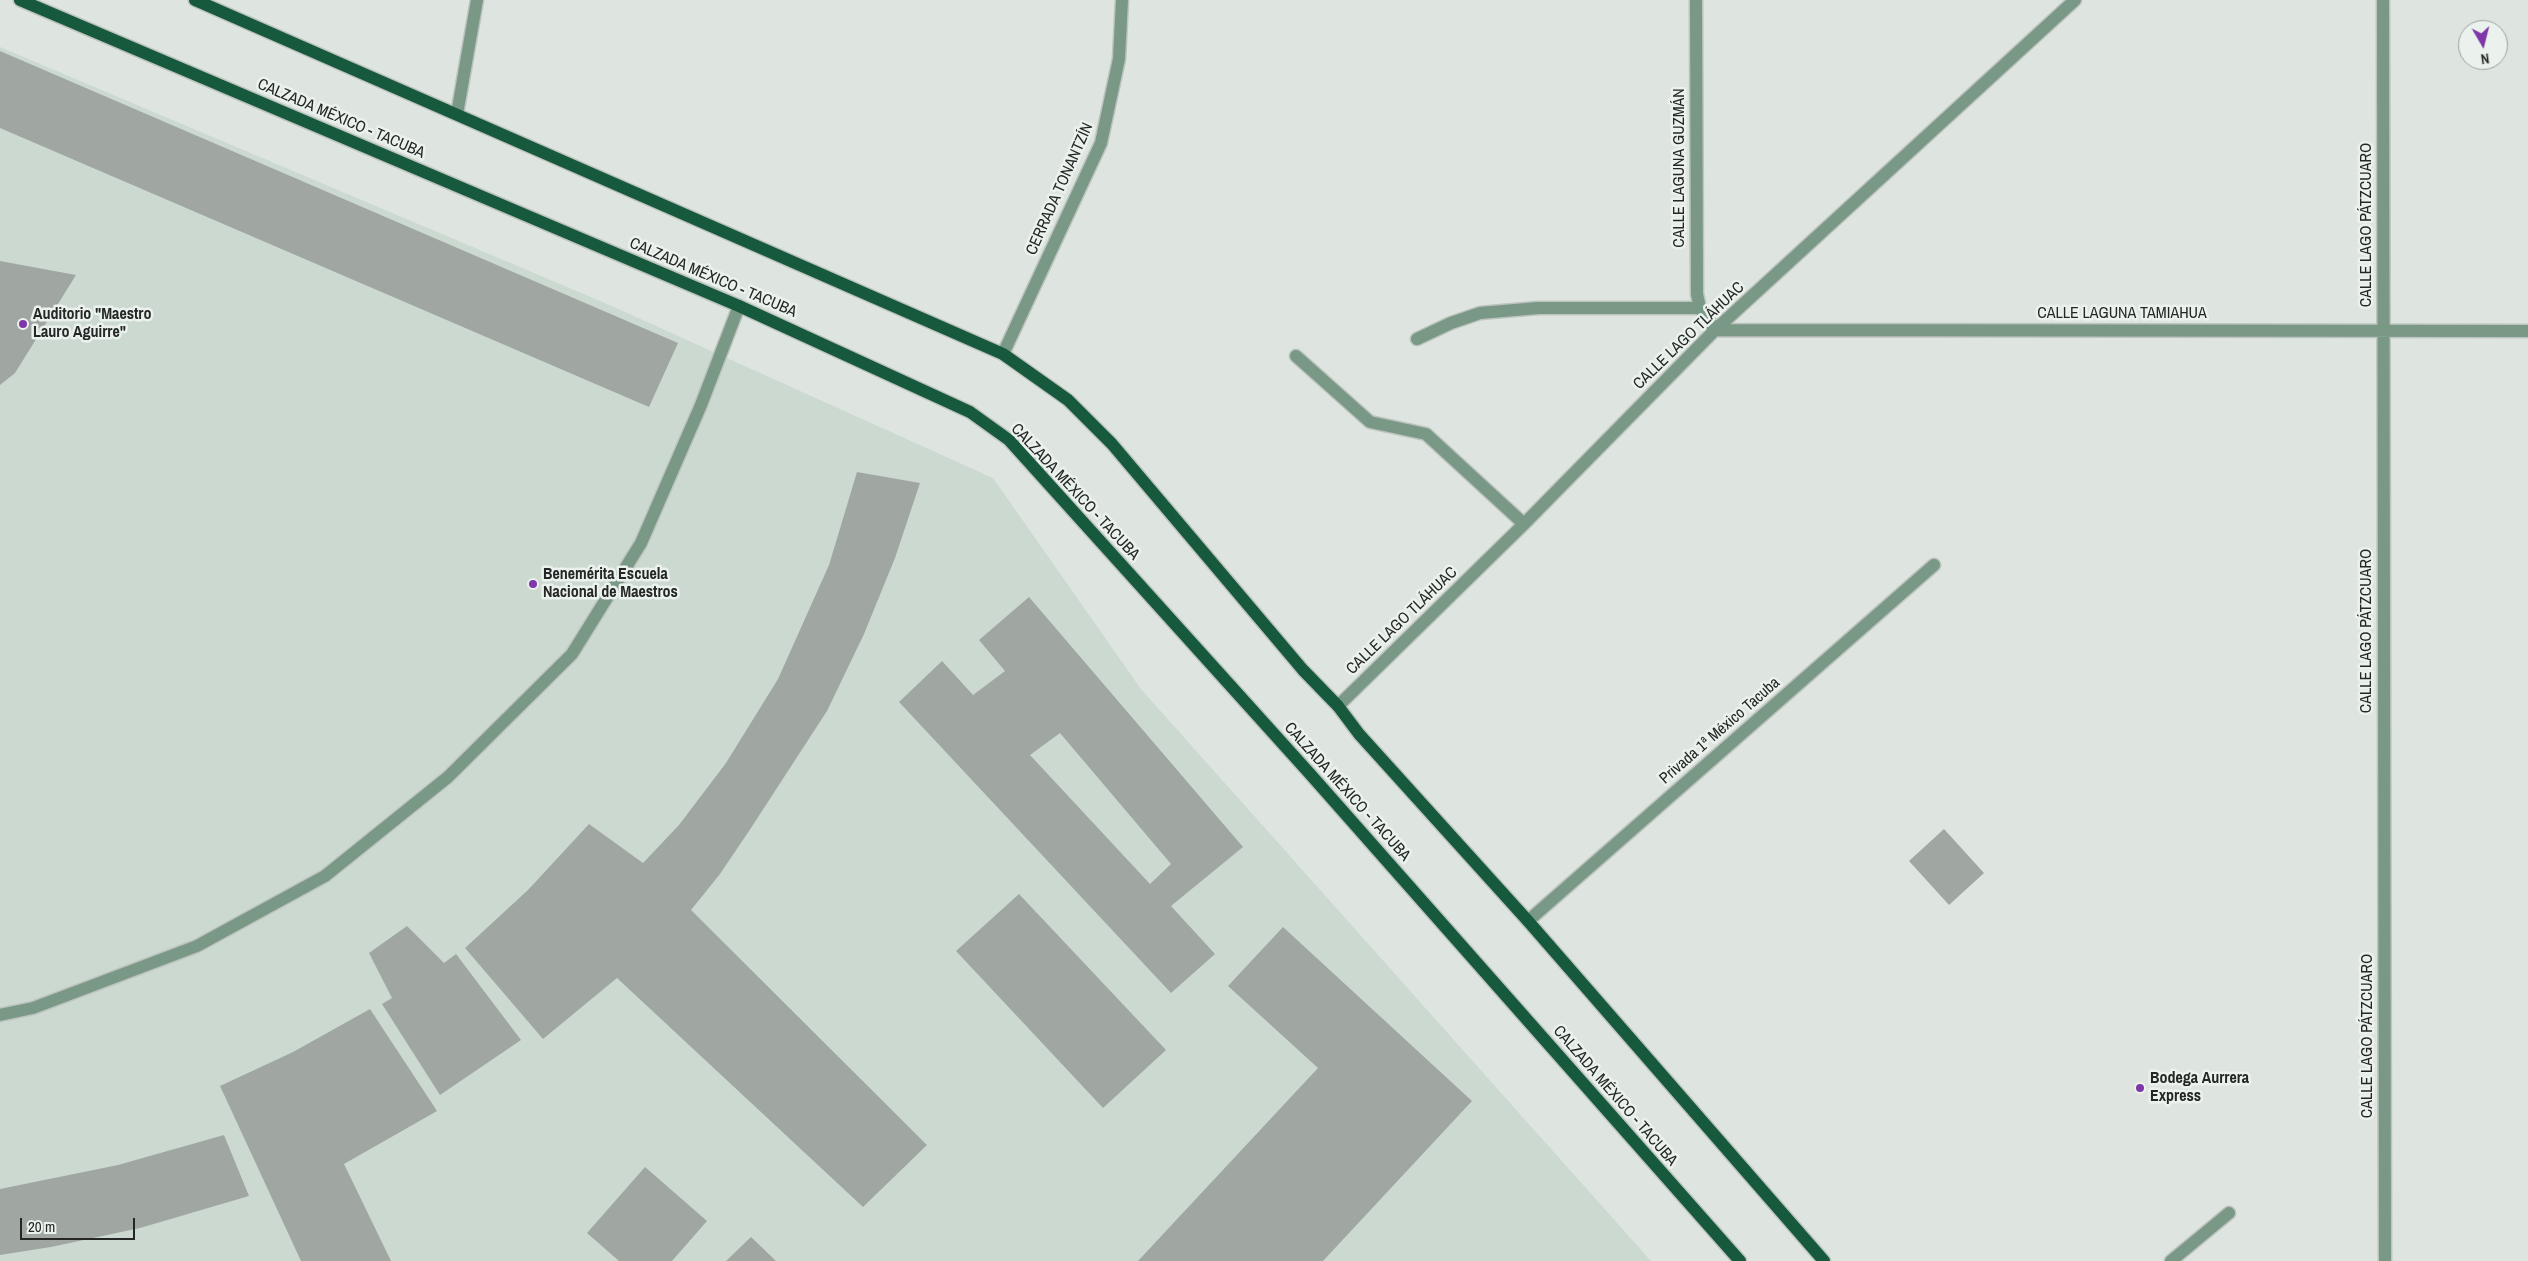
<!DOCTYPE html>
<html>
<head>
<meta charset="utf-8">
<style>
  body { margin:0 }
  #map { position:relative; width:2528px; height:1261px; overflow:hidden; background:#dee5e1; font-family:"Archivo Narrow",sans-serif }
  canvas { display:block }
  .north { position:absolute; left:2458px; top:20px; width:50px; height:50px; box-sizing:border-box; background:#ebf2ee; border:1px solid #9ba19e; border-radius:50%; rotate:172deg; font-size:14px; font-weight:700; line-height:20px; text-align:center; color:#242725 }
  .north::after { content:''; display:block; margin:auto; width:18px; height:22px; background:#7e36a9; clip-path:polygon(50% 0,100% 100%,50% 72%,0 100%) }
  .scale { position:absolute; left:20px; top:1218px; width:115px; height:22px; box-sizing:border-box; border:2px solid #242725; border-top:0; padding-left:6px; font-size:15px; line-height:18px; white-space:nowrap; color:#242725; -webkit-text-stroke:4px #ebf2ee; paint-order:stroke }
</style>
</head>
<body>
<div id="map">
<canvas width="2528" height="1261"></canvas>
<div class="north">N</div>
<div class="scale">20 m</div>
</div>
<script>
const c = document.querySelector('canvas').getContext('2d');
c.lineJoin = 'round';
function fill(path, color) { c.fillStyle = color; c.fill(path, 'evenodd'); }
const shape = rows => new Path2D(rows.map(r => 'M' + r).join(''));
function strokePath(path, color, width, dash) { c.strokeStyle = color; c.lineWidth = width; c.lineCap = dash ? 'butt' : 'round'; c.setLineDash(dash || []); c.stroke(path); }
function drawText(font, color, halo, rows, align = 'center') {
  c.font = font + ' "Archivo Narrow",sans-serif'; c.lineWidth = 5; c.setLineDash([]); c.textBaseline = 'middle'; c.strokeStyle = halo; c.fillStyle = color; for (const [text, x, y, turn = 0] of rows) {
    c.save(); c.translate(x, y); c.rotate((+turn || 0) * Math.PI / 180); c.textAlign = isNaN(turn) ? turn : align; if (halo) c.strokeText(text, 0, 0); c.fillText(text, 0, 0); c.restore();
  }
}
fill(shape([
  [0,47,605,303,993,478,1141,689,1651,1261,0,1261]
]), '#ccd9d1');
fill(shape([
  [0,51,678,343,649,407,0,128],
  [0,261,76,275,15,373,0,385],
  [857,472,920,483,895,558,864,634,827,711,749,831,720,874,691,910,927,1145,863,1207,617,978,543,1039,465,948,528,890,589,824,643,863,679,825,726,763,778,679,829,565],
  [1029,597,1243,847,1171,906,1215,954,1171,993,899,702,942,661,973,695,1005,671,979,640],
  [1060,733,1171,864,1150,884,1030,755],
  [1944,829,1984,873,1949,905,1909,861],
  [1019,894,1166,1050,1103,1108,956,951],
  [407,926,444,963,456,954,521,1040,440,1095,382,1004,392,998,369,953],
  [1283,927,1472,1101,1323,1261,1138,1261,1318,1068,1228,986],
  [370,1009,437,1111,344,1164,391,1261,301,1261,220,1086,293,1052],
  [224,1135,249,1196,140,1228,51,1247,0,1255,0,1189,118,1165],
  [645,1167,707,1221,672,1261,619,1261,587,1233],
  [751,1237,776,1261,726,1261]
]), '#a0a7a3');
const minor = shape([
  [1696,0,1697,294,1700,308,1715,330,2528,331],
  [2383,0,2385,1261],
  [457,114,477,0],
  [1417,339,1451,323,1480,313,1538,308,1700,308],
  [1003,354,1101,143,1119,59,1122,0],
  [1296,356,1370,422,1426,434,1524,524],
  [1338,706,1524,524,1715,330,2075,0],
  [1528,921,1934,565],
  [0,1015,33,1008,197,946,325,876,448,777,572,654,641,543,701,405,739,306],
  [2171,1261,2229,1213]
]);
const major = shape([
  [20,0,739,306,970,412,1009,440,1311,775,1740,1261],
  [195,0,1003,354,1068,400,1112,444,1303,670,1338,706,1359,734,1528,921,1824,1261]
]);
strokePath(minor, '#bdc3bf', 15);
strokePath(major, '#bdc3bf', 15);
strokePath(minor, '#799886', 12);
strokePath(major, '#17593c', 12);
for (const [x, y, r, color] of [
  [23,324,5,"#7e36a9"],
  [533,584,5,"#7e36a9"],
  [2140,1088,5,"#7e36a9"]
]) { const dot = new Path2D(); dot.arc(x, y, r, 0, 2 * Math.PI); c.fillStyle = color; c.fill(dot); strokePath(dot, '#ebf2ee', 2); }
drawText('16px', '#242725', '#ebf2ee', [
  ["CALZADA MÉXICO - TACUBA",341,119,23],
  ["CALLE LAGUNA GUZMÁN",1680,168,-90],
  ["CERRADA TONANTZÍN",1060,189,-66],
  ["CALLE LAGO PÁTZCUARO",2367,225,-90],
  ["CALZADA MÉXICO - TACUBA",713,278,23],
  ["CALLE LAGUNA TAMIAHUA",2122,314],
  ["CALLE LAGO TLÁHUAC",1689,336,-44],
  ["CALZADA MÉXICO - TACUBA",1075,492,47],
  ["CALLE LAGO TLÁHUAC",1402,621,-44],
  ["CALLE LAGO PÁTZCUARO",2367,631,-90],
  ["Privada 1ª México Tacuba",1720,731,-41],
  ["CALZADA MÉXICO - TACUBA",1347,792,48],
  ["CALLE LAGO PÁTZCUARO",2368,1036,-90],
  ["CALZADA MÉXICO - TACUBA",1615,1096,49]
]);
drawText('bold 16px', '#242725', '#ebf2ee', [
  ["Auditorio \"Maestro",33,315],
  ["Lauro Aguirre\"",33,333],
  ["Benemérita Escuela",543,575],
  ["Nacional de Maestros",543,593],
  ["Bodega Aurrera",2150,1079],
  ["Express",2150,1097]
], 'left');
</script>
</body>
</html>
